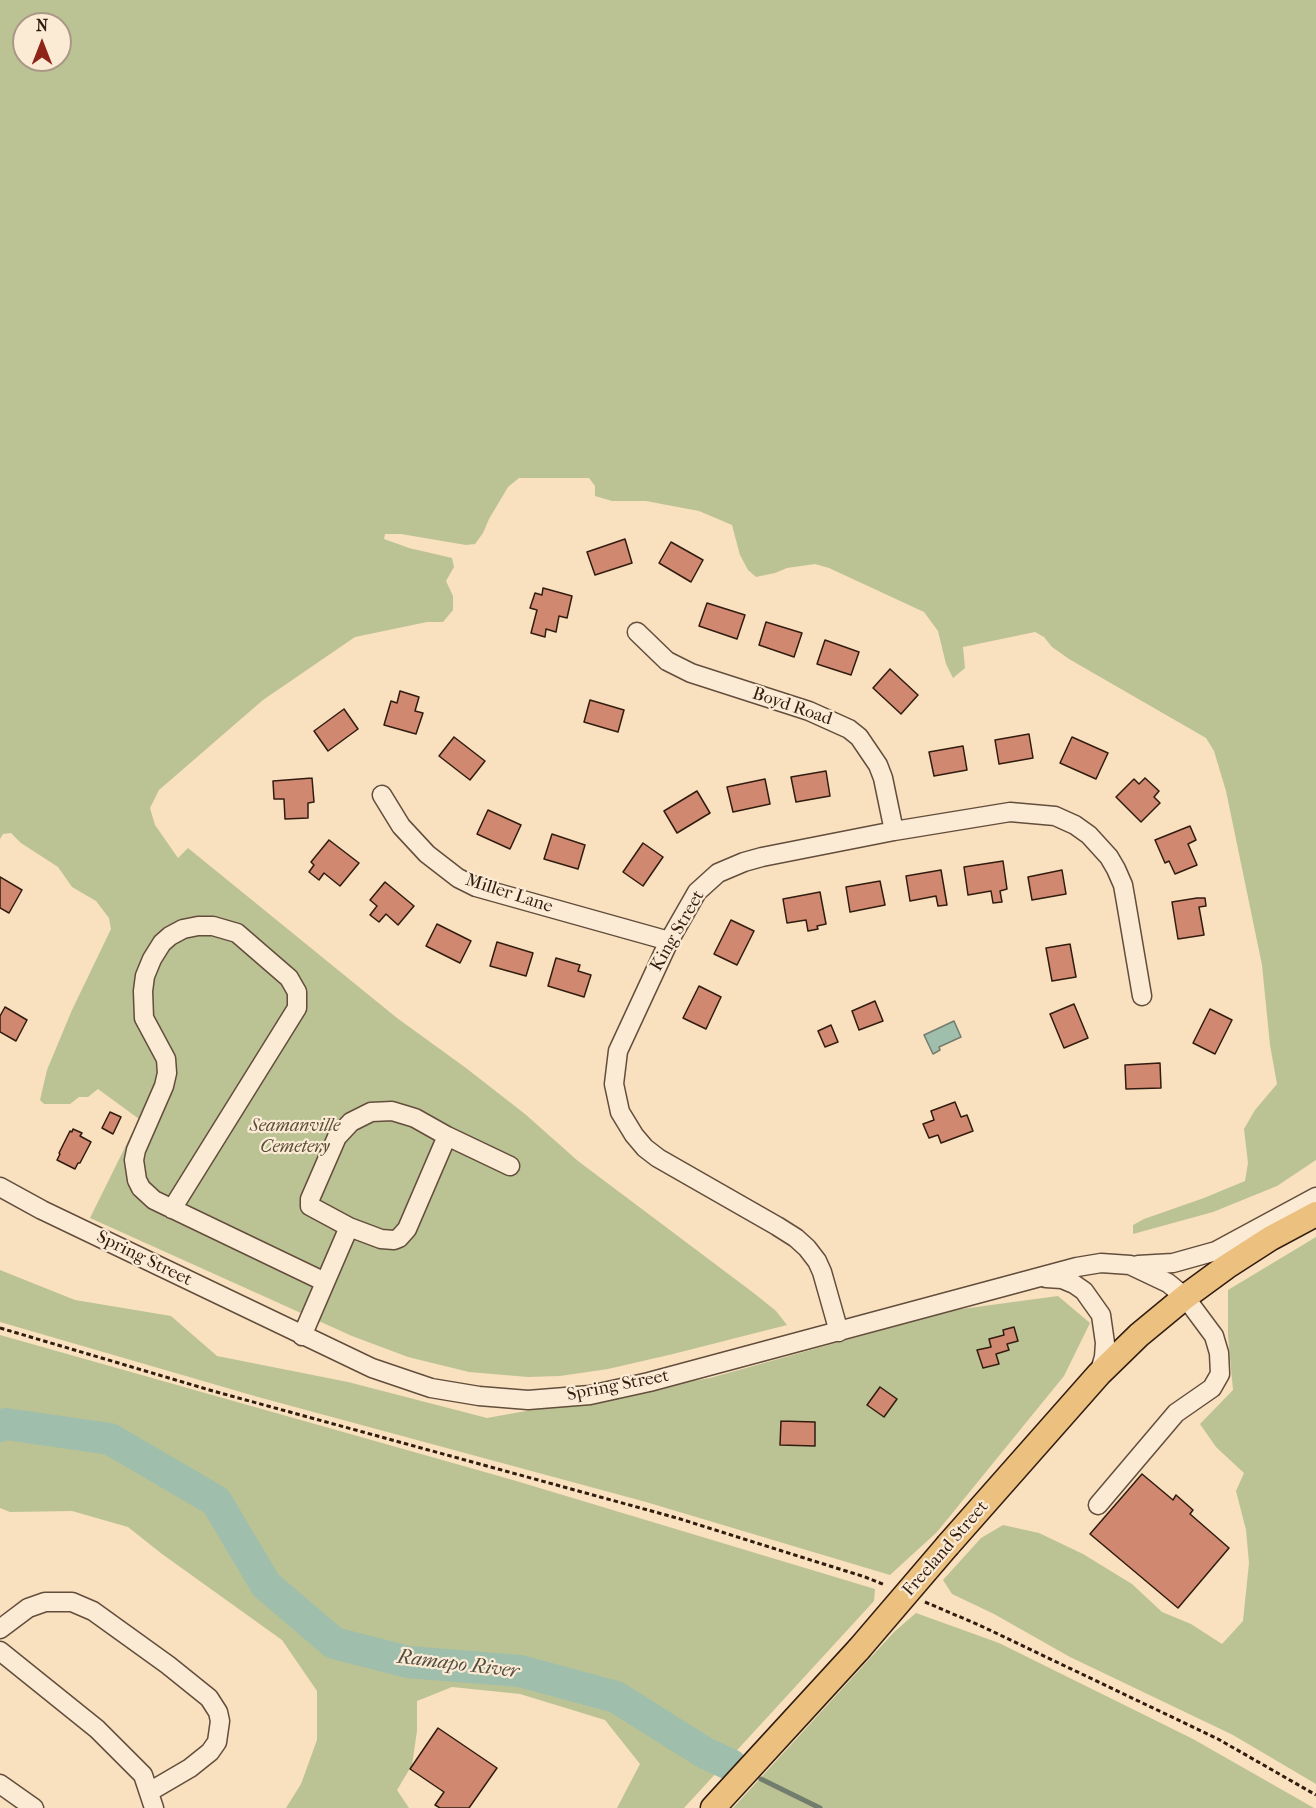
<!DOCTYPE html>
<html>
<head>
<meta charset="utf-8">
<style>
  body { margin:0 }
  #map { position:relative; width:1316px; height:1808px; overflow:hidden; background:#f9e0be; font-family:"IM FELL French Canon",serif }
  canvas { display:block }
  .north { position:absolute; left:12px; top:12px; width:60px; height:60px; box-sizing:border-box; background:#fbebd5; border:2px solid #aa9886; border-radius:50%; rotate:0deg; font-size:16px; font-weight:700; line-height:24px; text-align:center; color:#311c10 }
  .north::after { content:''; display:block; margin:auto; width:21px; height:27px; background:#8f2418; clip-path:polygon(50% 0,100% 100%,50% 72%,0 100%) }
</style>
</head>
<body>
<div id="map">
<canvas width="1316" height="1808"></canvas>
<div class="north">N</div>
</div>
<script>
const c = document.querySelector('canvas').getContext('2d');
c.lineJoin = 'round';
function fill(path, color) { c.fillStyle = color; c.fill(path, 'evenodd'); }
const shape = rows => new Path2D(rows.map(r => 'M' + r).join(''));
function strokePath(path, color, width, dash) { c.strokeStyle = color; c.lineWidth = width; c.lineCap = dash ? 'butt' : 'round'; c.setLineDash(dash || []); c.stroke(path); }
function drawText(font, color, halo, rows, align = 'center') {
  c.font = font + ' "IM FELL French Canon",serif'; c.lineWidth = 4.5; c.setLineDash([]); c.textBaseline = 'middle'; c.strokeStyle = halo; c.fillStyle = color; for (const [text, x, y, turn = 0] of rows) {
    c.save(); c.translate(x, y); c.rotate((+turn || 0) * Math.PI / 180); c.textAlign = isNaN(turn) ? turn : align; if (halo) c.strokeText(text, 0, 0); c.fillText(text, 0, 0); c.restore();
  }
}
fill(shape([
  [0,0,1316,0,1316,1160,1277,1186,1213,1212,1133,1234,1133,1225,1144,1219,1204,1198,1245,1181,1248,1163,1244,1129,1255,1110,1277,1084,1270,1045,1262,965,1226,791,1214,751,1206,738,1069,659,1052,647,1044,637,1035,632,963,647,965,668,953,678,946,664,938,631,924,612,829,568,815,564,787,568,775,573,756,577,748,570,740,555,732,525,699,511,646,501,612,501,595,496,595,486,589,478,519,478,508,487,489,519,483,533,475,544,466,545,401,534,385,534,384,539,409,548,452,558,454,567,446,581,453,596,453,610,443,622,427,622,355,637,263,700,159,790,150,808,155,825,178,858,188,848,397,1018,466,1068,525,1114,578,1161,755,1294,776,1311,787,1325,673,1354,608,1369,560,1376,528,1377,469,1372,408,1357,352,1336,90,1218,139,1119,98,1089,88,1097,79,1097,70,1104,44,1104,40,1100,47,1070,72,1010,111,929,109,918,96,901,72,887,58,867,21,843,11,833,3,834,0,839],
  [24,24,60,24,60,60,24,60],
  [1316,1237,1316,1784,1233,1735,1070,1657,994,1614,952,1594,943,1580,981,1538,1003,1525,1039,1533,1083,1554,1132,1584,1162,1612,1191,1624,1222,1644,1243,1621,1249,1563,1246,1530,1236,1491,1244,1473,1216,1447,1200,1424,1233,1390,1228,1336,1228,1290],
  [0,1270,75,1300,171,1316,217,1356,348,1382,487,1418,710,1378,954,1310,1058,1296,1090,1323,1064,1376,937,1532,890,1575,646,1502,258,1397,0,1322],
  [0,1335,513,1480,875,1589,874,1601,684,1808,617,1808,640,1764,605,1720,520,1694,452,1687,417,1701,417,1731,412,1765,397,1790,409,1808,286,1808,301,1784,317,1740,317,1691,282,1640,162,1554,128,1527,72,1511,10,1512,0,1508],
  [916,1613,999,1643,1193,1739,1314,1808,733,1808,894,1632]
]), '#bbc394');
const water = shape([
  [954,1021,961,1037,939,1047,940,1050,933,1054,924,1035,954,1021]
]);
fill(water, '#9fbeac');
strokePath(water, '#737d6e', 1.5);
strokePath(shape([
  [761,1779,820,1808]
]), '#737d6e', 5);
strokePath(shape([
  [0,1426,6,1424,110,1439,216,1501,266,1585,334,1643,408,1662,520,1671,616,1697,705,1753,731,1765]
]), '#9fbeac', 32);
const building = shape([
  [625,539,632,563,595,575,587,552,625,539],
  [671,542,703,560,691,582,659,563,671,542],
  [543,588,572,596,567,618,559,616,556,632,546,629,545,637,531,633,537,610,530,608,535,593,542,595,543,588],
  [707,603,745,615,737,639,699,626,707,603],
  [766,622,802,633,794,657,759,645,766,622],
  [825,640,859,652,851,675,817,664,825,640],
  [890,669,918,695,901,714,873,688,890,669],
  [400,691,419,697,415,711,423,713,416,734,384,725,391,701,397,703,400,691],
  [590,700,624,710,618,732,584,722,590,700],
  [344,709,358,729,328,751,314,731,344,709],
  [1029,734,1033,758,999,764,995,740,1029,734],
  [454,737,485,761,470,780,439,756,454,737],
  [1072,737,1108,753,1096,779,1060,763,1072,737],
  [963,746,967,770,934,776,929,752,963,746],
  [826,771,830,796,796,802,791,777,826,771],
  [312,778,314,802,308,803,308,818,285,819,284,799,274,799,273,781,312,778],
  [1145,778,1159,791,1154,797,1160,803,1141,822,1116,797,1134,779,1139,784,1145,778],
  [765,779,770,804,733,812,727,787,765,779],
  [697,791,710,813,677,833,664,811,697,791],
  [488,810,521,825,510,849,477,834,488,810],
  [1190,826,1196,840,1188,844,1197,865,1175,874,1169,861,1165,863,1155,840,1190,826],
  [552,834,585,845,578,869,544,859,552,834],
  [329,840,359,863,340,886,324,873,319,880,309,872,314,865,311,862,329,840],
  [643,843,663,857,643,886,623,872,643,843],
  [1003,861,1007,889,1000,891,1002,902,993,903,991,891,968,895,964,867,1003,861],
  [941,870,947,905,938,906,936,896,910,901,906,876,941,870],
  [1062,870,1066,894,1032,900,1028,877,1062,870],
  [0,877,22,890,9,913,0,908,0,877],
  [880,881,885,905,850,912,846,887,880,881],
  [385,882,414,906,398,925,386,914,379,922,370,915,377,906,370,900,385,882],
  [820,892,826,924,817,926,818,929,808,931,806,920,787,923,783,899,820,892],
  [1197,898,1205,898,1206,906,1199,907,1204,935,1178,939,1172,902,1197,898],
  [731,920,754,931,737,965,714,954,731,920],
  [437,924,471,941,460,963,426,946,437,924],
  [497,942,533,953,526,976,490,966,497,942],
  [1070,944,1076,977,1052,981,1046,948,1070,944],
  [556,958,580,965,578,971,591,975,584,997,548,986,556,958],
  [699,986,721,997,706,1029,683,1018,699,986],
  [875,1001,883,1021,859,1030,852,1011,875,1001],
  [1074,1004,1088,1038,1064,1048,1050,1014,1074,1004],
  [5,1007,27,1020,16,1041,0,1032,0,1016,5,1007],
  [1210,1009,1232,1020,1215,1054,1193,1043,1210,1009],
  [831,1025,838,1042,825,1047,818,1031,831,1025],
  [1160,1063,1161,1088,1126,1089,1125,1065,1160,1063],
  [955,1102,961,1117,967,1115,973,1131,941,1143,938,1135,929,1138,923,1124,934,1120,931,1111,955,1102],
  [110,1112,121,1117,113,1134,102,1128,110,1112],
  [73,1129,82,1133,80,1136,91,1142,80,1163,78,1163,75,1169,57,1160,60,1154,59,1153,70,1131,72,1132,73,1129],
  [1014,1327,1018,1341,1007,1344,1009,1350,996,1354,999,1364,983,1368,977,1350,991,1347,989,1339,1004,1335,1003,1330,1014,1327],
  [880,1387,897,1399,884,1417,867,1405,880,1387],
  [781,1421,815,1422,815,1446,780,1445,781,1421],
  [1142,1474,1173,1500,1176,1495,1193,1510,1190,1514,1229,1548,1178,1608,1090,1534,1142,1474],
  [438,1728,497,1768,469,1808,440,1808,435,1805,444,1792,410,1769,438,1728]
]);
fill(building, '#d08970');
strokePath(building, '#311c10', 1.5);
const minor = shape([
  [637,632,667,661,691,673,809,711,849,729,859,737,878,765,883,778,894,831],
  [382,795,401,826,427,854,458,878,476,887,669,941],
  [447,1136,407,1229,399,1238,394,1240,381,1239,349,1227,310,1206,310,1199,337,1137,351,1122,371,1112,392,1111,415,1118,447,1136,510,1166],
  [0,1187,42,1210,372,1368,431,1388,479,1396,528,1400,590,1395,649,1382,1077,1267,1101,1263,1130,1265,1168,1283,1185,1297,1214,1336,1219,1353,1220,1374,1212,1388,1176,1413,1098,1505],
  [172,1209,297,1008,297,992,289,978,237,933,213,926,198,926,183,929,170,936,162,943,152,959,145,976,143,991,144,1018,166,1059,167,1073,164,1086,136,1150,134,1160,137,1180,141,1188,154,1200,325,1282],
  [1138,1265,1173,1263,1216,1251,1316,1197],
  [1046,1278,1062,1279,1074,1284,1084,1291,1101,1315,1105,1343,1104,1357,1099,1374],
  [839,1332,822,1272,817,1261,807,1248,796,1238,777,1226,658,1158,645,1148,634,1135,620,1112,614,1084,618,1051,669,941,697,892,718,873,744,862,762,857,894,831,1010,812,1055,816,1075,825,1089,835,1109,857,1116,869,1123,885,1126,902,1142,996],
  [302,1336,349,1227],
  [0,1629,28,1608,45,1602,72,1602,93,1611,168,1665,209,1698,218,1712,220,1721,217,1742,210,1752,190,1768,149,1792],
  [0,1651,97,1729,143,1775,154,1808],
  [0,1784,34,1808]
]);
const major = shape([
  [948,1545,1099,1374,1139,1335,1185,1297,1226,1267,1271,1238,1316,1214],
  [713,1808,859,1649]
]);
strokePath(minor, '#634d3c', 21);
strokePath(major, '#311c10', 27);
strokePath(shape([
  [0,1328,213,1391,677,1518,865,1577,885,1585],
  [925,1602,979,1625,1218,1739,1316,1795]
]), '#311c10', 3, [4.5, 3]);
strokePath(minor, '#fbebd5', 18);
strokePath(major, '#ecc07f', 24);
const majorBridge = shape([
  [859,1649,948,1545]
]);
strokePath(majorBridge, '#311c10', 27, []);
strokePath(majorBridge, '#ecc07f', 24);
drawText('18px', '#311c10', '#fbebd5', [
  ["Boyd Road",792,707,19],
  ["Miller Lane",509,894,18],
  ["King Street",678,931,-60],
  ["Spring Street",144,1259,26],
  ["Spring Street",618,1386,-11],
  ["Freeland Street",946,1549,-49]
]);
drawText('italic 18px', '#5a4e38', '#fbebd5', [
  ["Seamanville",295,1127],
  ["Cemetery",295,1148]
]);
drawText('italic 20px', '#524d3f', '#fbebd5', [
  ["Ramapo River",458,1665,7]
]);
</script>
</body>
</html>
